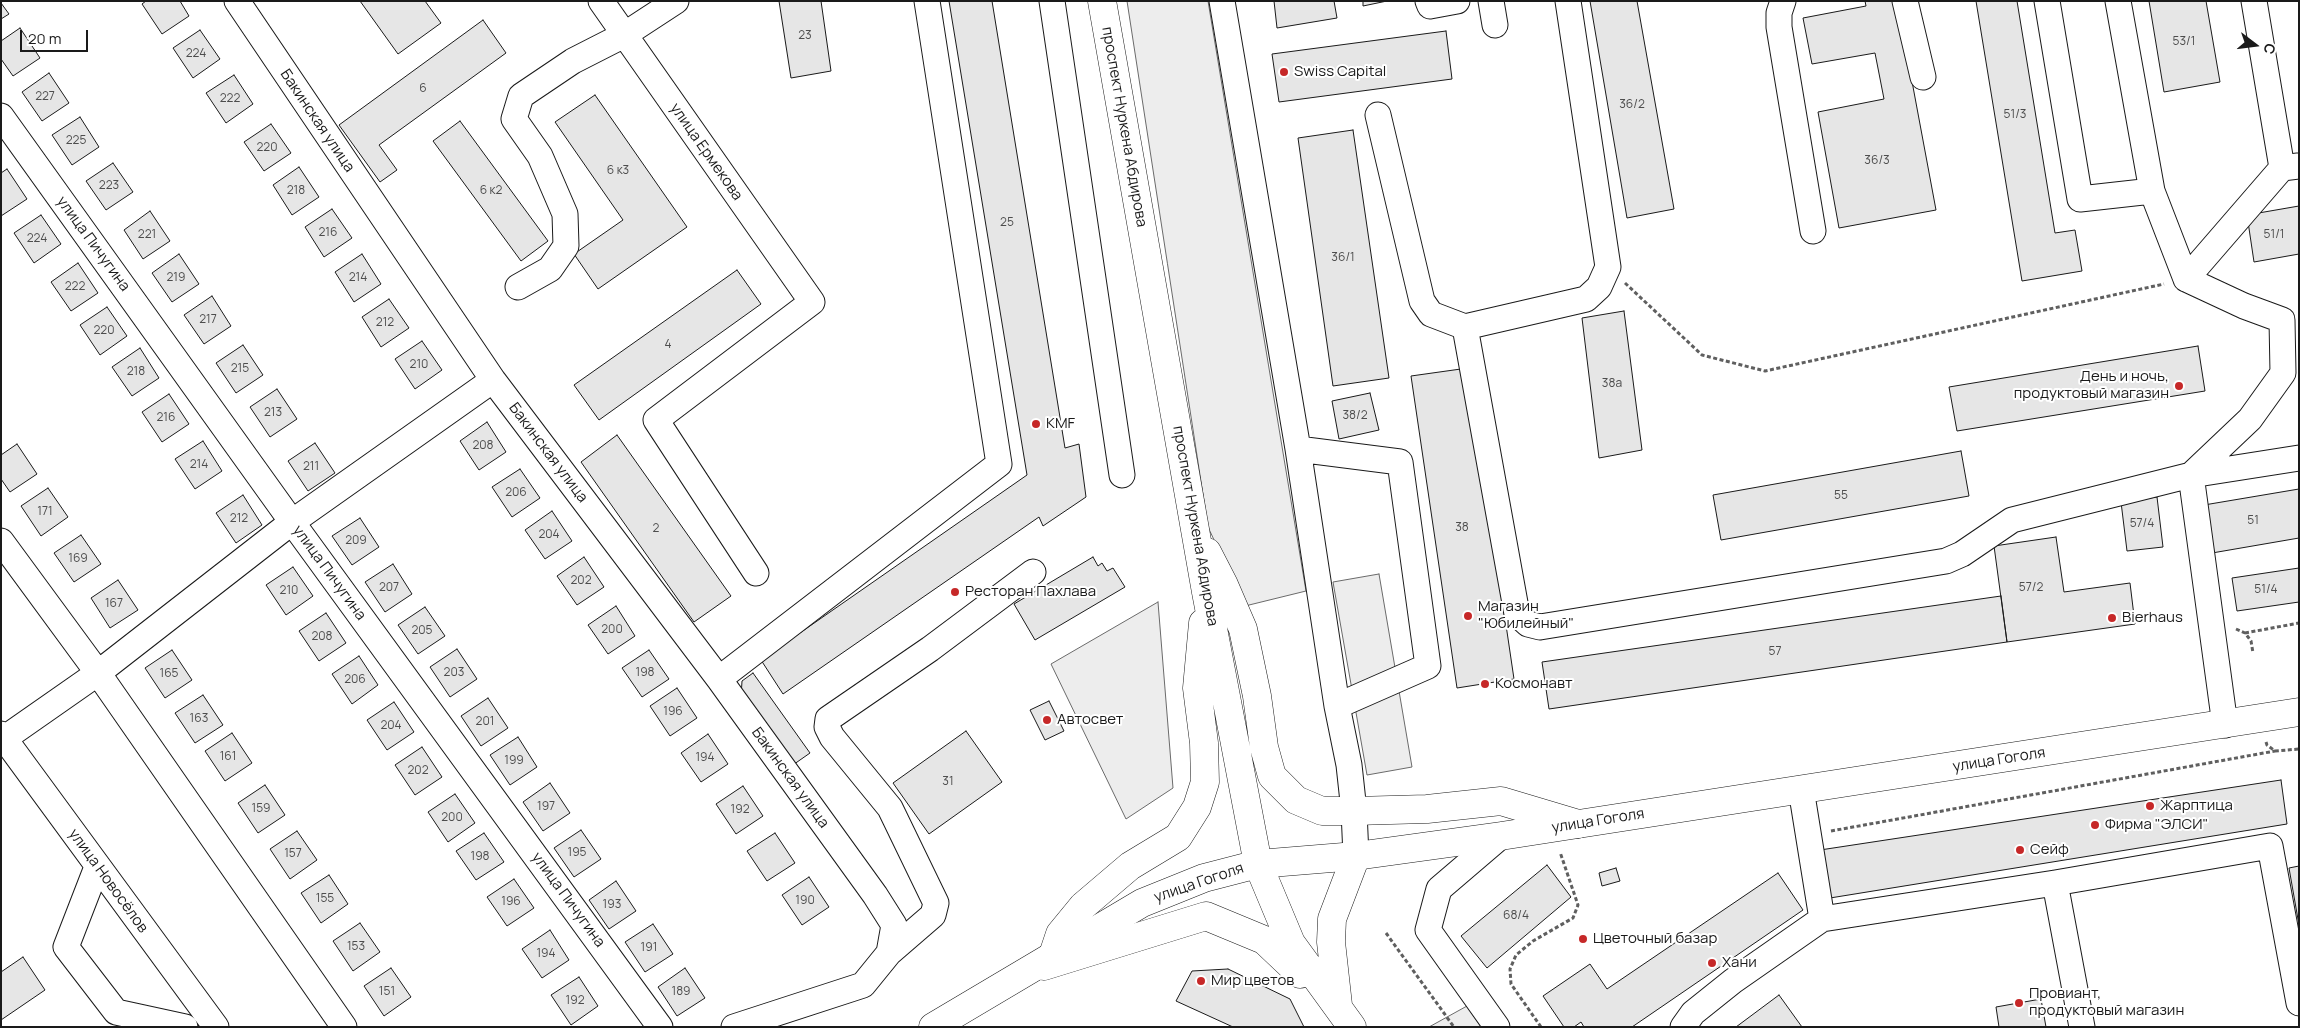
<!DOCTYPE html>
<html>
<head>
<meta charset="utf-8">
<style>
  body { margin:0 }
  #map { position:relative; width:2300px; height:1028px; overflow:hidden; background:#fff; font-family:Manrope,sans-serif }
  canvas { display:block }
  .frame { position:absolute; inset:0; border:2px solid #1a1a1a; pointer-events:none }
  .north { position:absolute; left:2230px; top:20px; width:50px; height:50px; -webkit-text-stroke:4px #fff; paint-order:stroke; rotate:105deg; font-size:14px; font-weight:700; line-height:20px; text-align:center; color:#1a1a1a }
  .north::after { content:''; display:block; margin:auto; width:18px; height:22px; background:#1a1a1a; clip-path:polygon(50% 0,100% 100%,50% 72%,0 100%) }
  .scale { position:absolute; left:20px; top:30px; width:68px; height:22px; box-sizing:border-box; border:2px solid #1a1a1a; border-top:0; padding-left:6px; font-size:15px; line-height:18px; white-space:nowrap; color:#1a1a1a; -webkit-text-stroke:4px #fff; paint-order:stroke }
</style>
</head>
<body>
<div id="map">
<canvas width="2300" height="1028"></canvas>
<div class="frame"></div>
<div class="north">С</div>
<div class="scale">20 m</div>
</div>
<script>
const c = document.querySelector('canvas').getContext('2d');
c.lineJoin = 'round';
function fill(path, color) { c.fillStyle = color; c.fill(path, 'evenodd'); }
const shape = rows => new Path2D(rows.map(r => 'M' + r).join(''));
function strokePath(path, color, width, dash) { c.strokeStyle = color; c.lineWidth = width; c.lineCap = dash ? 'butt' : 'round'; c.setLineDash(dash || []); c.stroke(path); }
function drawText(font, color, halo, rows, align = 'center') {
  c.font = font + ' Manrope,sans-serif'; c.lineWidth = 4; c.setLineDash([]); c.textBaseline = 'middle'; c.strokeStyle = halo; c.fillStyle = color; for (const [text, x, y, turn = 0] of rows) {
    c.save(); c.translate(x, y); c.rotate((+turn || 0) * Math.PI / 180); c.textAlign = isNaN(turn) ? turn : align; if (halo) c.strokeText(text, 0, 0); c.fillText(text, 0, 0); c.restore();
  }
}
const built = shape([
  [1127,1,1208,1,1306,591,1245,606,1208,527,1127,1],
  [1379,574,1412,767,1367,775,1333,582,1379,574],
  [1158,602,1173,788,1126,819,1051,664,1158,602],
  [1467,1006,1481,1027,1429,1027,1467,1006]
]);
fill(built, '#ededed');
strokePath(built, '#6a6a6a', 1);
const building = shape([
  [146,1,180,1,189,16,162,34,142,4,146,1],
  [360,1,425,1,441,23,398,54,360,1],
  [779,1,821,1,831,71,791,78,779,1],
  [949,1,992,1,1065,448,1079,444,1086,497,1043,526,1039,517,783,694,761,660,1027,475,949,1],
  [1274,1,1334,1,1337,18,1277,28,1274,1],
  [1363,1,1387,1,1363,6,1363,1],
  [1590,1,1637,1,1674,209,1627,218,1590,1],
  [1865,1,1897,1,1936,210,1839,228,1818,112,1884,99,1875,53,1812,64,1803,18,1866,6,1865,1],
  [1976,1,2017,1,2055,233,2075,230,2082,271,2022,281,1976,1],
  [2149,1,2206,1,2220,82,2164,92,2149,1],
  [1,3,9,14,1,19,1,3],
  [483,20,506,53,379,145,397,170,380,182,339,125,483,20],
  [20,28,40,58,13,76,1,59,1,41,20,28],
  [200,30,220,59,193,78,173,48,200,30],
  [1446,31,1452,79,1279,102,1272,54,1446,31],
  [49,73,69,103,42,121,22,92,49,73],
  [234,75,253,104,226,123,206,93,234,75],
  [595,95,687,227,598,289,574,254,623,220,555,122,595,95],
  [80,117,99,147,72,165,52,135,80,117],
  [460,121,548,241,521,261,433,141,460,121],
  [271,124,291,153,264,171,244,142,271,124],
  [1353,130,1389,378,1333,386,1298,138,1353,130],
  [113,163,133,192,106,210,86,181,113,163],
  [299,167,319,197,292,215,273,185,299,167],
  [7,169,27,199,1,216,1,173,7,169],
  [2299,206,2299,254,2254,262,2247,215,2299,206],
  [332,209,352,238,324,257,305,227,332,209],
  [150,211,170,241,143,259,124,230,150,211],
  [41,215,61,244,34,263,14,233,41,215],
  [179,254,199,284,172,302,152,273,179,254],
  [362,254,381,284,354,302,335,272,362,254],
  [78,263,98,293,71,311,51,282,78,263],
  [737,270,761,304,599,420,574,385,737,270],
  [212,296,231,326,204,344,184,315,212,296],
  [389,299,409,328,381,347,362,317,389,299],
  [107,307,127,336,100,355,80,325,107,307],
  [1624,311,1642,450,1599,458,1582,318,1624,311],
  [422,341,442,370,415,389,395,359,422,341],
  [243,345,263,375,236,393,216,363,243,345],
  [2198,346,2205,391,1957,431,1949,387,2198,346],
  [140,348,159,378,132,396,112,367,140,348],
  [1468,368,1514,679,1457,688,1411,376,1468,368],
  [277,389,297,419,270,437,250,407,277,389],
  [1370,393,1379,430,1339,439,1332,401,1370,393],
  [169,394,189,424,162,442,142,412,169,394],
  [487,422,506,452,479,470,460,441,487,422],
  [617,435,731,596,694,622,581,462,617,435],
  [203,441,222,471,195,489,175,459,203,441],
  [315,443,335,473,308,491,288,461,315,443],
  [17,444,37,474,10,492,1,479,1,455,17,444],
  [1961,451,1969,496,1721,540,1713,495,1961,451],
  [520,469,540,498,512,517,492,487,520,469],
  [48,488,68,517,41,536,21,506,48,488],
  [2299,489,2299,538,2212,553,2204,505,2299,489],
  [243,495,262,525,236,543,216,513,243,495],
  [2157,497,2163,547,2127,551,2121,502,2157,497],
  [552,511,572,541,545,559,525,530,552,511],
  [360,518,379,547,352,565,332,536,360,518],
  [81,535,101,564,74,582,54,553,81,535],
  [2056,537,2064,592,2130,583,2135,624,2007,642,1994,546,2056,537],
  [584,557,604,587,577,605,557,576,584,557],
  [1093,557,1098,566,1102,563,1107,571,1113,568,1125,587,1035,640,1014,604,1093,557],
  [393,564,412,594,385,612,365,582,393,564],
  [293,567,313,596,286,615,266,585,293,567],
  [2299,568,2299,602,2237,611,2232,578,2299,568],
  [118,580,138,610,110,628,91,598,118,580],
  [2001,596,2007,642,1549,709,1542,662,2001,596],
  [616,606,635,636,608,654,588,625,616,606],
  [425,607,445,636,418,654,398,625,425,607],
  [326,613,346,643,319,661,299,631,326,613],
  [457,649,477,679,450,697,430,667,457,649],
  [172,650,192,680,165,698,145,668,172,650],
  [649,650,669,679,642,697,622,668,649,650],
  [359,656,378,685,352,704,332,674,359,656],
  [753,673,810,753,790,767,741,697,742,681,753,673],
  [677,688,697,718,670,736,650,706,677,688],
  [203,695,223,725,195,743,175,713,203,695],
  [488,698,508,728,481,746,461,716,488,698],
  [1049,701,1064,731,1045,740,1030,710,1049,701],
  [394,702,414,732,387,750,367,720,394,702],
  [966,731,1002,782,929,834,893,783,966,731],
  [232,733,252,763,225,781,205,751,232,733],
  [708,734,728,764,701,782,681,753,708,734],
  [518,737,537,767,510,785,490,755,518,737],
  [422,747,442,777,415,795,395,765,422,747],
  [2281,780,2287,824,1830,898,1820,850,2281,780],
  [550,783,570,813,543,831,523,802,550,783],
  [265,785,285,815,258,833,238,803,265,785],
  [743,786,763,816,736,834,716,804,743,786],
  [455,794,475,823,448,842,428,812,455,794],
  [581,830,601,859,574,877,554,848,581,830],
  [297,831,317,860,290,879,270,849,297,831],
  [484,833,504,862,476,880,456,851,484,833],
  [775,833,795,863,767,881,747,851,775,833],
  [1547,865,1571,897,1487,968,1461,936,1547,865],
  [2299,866,2299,925,2289,868,2299,866],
  [1616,868,1620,881,1602,886,1599,873,1616,868],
  [1778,873,1803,910,1632,1027,1584,1027,1581,1022,1574,1027,1564,1027,1543,996,1590,964,1607,989,1778,873],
  [329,875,348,904,321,923,301,893,329,875],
  [809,877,829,907,802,925,782,895,809,877],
  [514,879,534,908,507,926,487,897,514,879],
  [616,881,636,911,609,929,589,900,616,881],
  [360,923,380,952,353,971,333,941,360,923],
  [653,924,673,954,645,972,625,942,653,924],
  [550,930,569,960,542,978,522,949,550,930],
  [23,957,45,990,1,1020,1,972,23,957],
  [391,968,411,997,384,1016,364,986,391,968],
  [685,968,705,998,677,1016,658,987,685,968],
  [1228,969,1290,999,1304,1027,1233,1027,1176,1001,1192,971,1228,969],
  [579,977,598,1006,571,1025,551,995,579,977],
  [1779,995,1802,1027,1736,1027,1779,995],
  [2041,999,2046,1027,1999,1027,1996,1007,2041,999]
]);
fill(building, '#e6e6e6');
strokePath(building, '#1a1a1a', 1);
const minor = shape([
  [237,1,493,380,719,679,875,895,894,925,889,953,863,985,734,1027],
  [601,1,812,302,656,420,756,573],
  [1052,1,1122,475],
  [1222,1,1298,449,1337,706,1349,765,1354,811,1356,856],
  [1428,1,1430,6,1457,1],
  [1491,1,1495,25],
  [1783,1,1779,13,1779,27,1813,231],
  [1905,1,1923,77],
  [2047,1,2080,199,2152,191],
  [2118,1,2152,191,2186,279,2244,306,2282,320,2283,373,2250,419,2191,475,2225,725],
  [2254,1,2282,168],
  [1378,115,1422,301,1431,314,1465,327,1586,299,1599,287,1608,267,1568,1],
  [1,116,292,522,660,1027],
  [2186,279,2282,168,2298,166],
  [518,287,550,269,566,246,565,214,540,156,514,119,521,96,573,61,624,35,676,1],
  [1465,327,1517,614,1528,624,1540,627,1946,561,1962,554,2012,520,2191,475,2299,458],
  [1298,449,1400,462,1428,666,1337,706],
  [1,541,98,673,344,1027],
  [719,679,999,464,927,1],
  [1,734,216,1027],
  [5,738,98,673,292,522,493,380],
  [97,867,66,947,116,1012,185,1027],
  [2055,883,2082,1027],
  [1822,919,2055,883,2270,846,2299,1003],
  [889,953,933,915,936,903,890,808,832,737,827,727,828,719,930,649,1033,572],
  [1497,1027,1428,930,1439,889,1501,836],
  [1683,1027,1693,1013,1733,981,1822,919,1801,789]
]);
const major = shape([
  [1102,1,1206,592,1258,864,1291,943,1352,1027],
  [1207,552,1224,585,1243,629,1257,696,1264,747,1272,776,1296,800,1322,811,1354,811,1427,809,1501,801,1578,824],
  [1053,955,1060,934,1083,906,1130,866,1178,837,1197,807,1205,782,1204,743,1197,688,1203,623],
  [1044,966,1206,916,1264,940,1300,974],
  [1338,1005,1331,942,1332,919,1356,856]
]);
const highway = shape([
  [933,1027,1142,903,1204,878,1258,864,1356,856,1501,836,2299,712]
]);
strokePath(minor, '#1a1a1a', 27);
strokePath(major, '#1a1a1a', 29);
strokePath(highway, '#1a1a1a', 29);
strokePath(shape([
  [1625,283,1702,355,1765,371,2164,284],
  [2236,629,2245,633,2251,641,2253,653],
  [2245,633,2299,623],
  [2266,742,2267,745,2275,751,2299,749],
  [1831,831,2275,751],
  [1386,933,1454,1027],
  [1541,1027,1511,984,1510,969,1516,955,1533,941,1573,918,1578,905,1560,852]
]), '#5f5f5f', 3, [4, 2.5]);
strokePath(minor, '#fff', 25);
strokePath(major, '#fff', 28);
strokePath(highway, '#fff', 28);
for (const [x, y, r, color] of [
  [1284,72,5,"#c62828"],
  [2179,386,5,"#c62828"],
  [1036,424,5,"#c62828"],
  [955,592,5,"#c62828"],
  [1468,616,5,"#c62828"],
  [2112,618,5,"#c62828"],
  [1485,684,5,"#c62828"],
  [1047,720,5,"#c62828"],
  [2150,806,5,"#c62828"],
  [2095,825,5,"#c62828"],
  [2020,850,5,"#c62828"],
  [1583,939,5,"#c62828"],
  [1712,963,5,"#c62828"],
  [1201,981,5,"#c62828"],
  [2019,1003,5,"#c62828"]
]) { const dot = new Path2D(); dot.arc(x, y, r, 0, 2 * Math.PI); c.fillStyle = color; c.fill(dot); strokePath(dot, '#fff', 2); }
drawText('12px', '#4d4d4d', null, [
  ["23",805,36],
  ["53/1",2184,42],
  ["224",196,54],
  ["6",423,89],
  ["227",45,97],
  ["222",230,99],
  ["36/2",1632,105],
  ["51/3",2015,115],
  ["225",76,141],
  ["220",267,148],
  ["36/3",1877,161],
  ["6 к3",618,171],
  ["223",109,186],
  ["218",296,191],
  ["6 к2",491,191],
  ["25",1007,223],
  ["216",328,233],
  ["221",147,235],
  ["51/1",2274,235],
  ["224",37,239],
  ["36/1",1343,258],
  ["219",176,278],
  ["214",358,278],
  ["222",75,287],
  ["217",208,320],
  ["212",385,323],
  ["220",104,331],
  ["4",668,345],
  ["210",419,365],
  ["215",240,369],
  ["218",136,372],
  ["38а",1612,384],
  ["213",273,413],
  ["38/2",1355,416],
  ["216",166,418],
  ["208",483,446],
  ["214",199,465],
  ["211",311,467],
  ["206",516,493],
  ["55",1841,496],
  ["171",45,512],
  ["212",239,519],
  ["51",2253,521],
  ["57/4",2142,524],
  ["38",1462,528],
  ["2",656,529],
  ["204",549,535],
  ["209",356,541],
  ["169",78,559],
  ["202",581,581],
  ["207",389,588],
  ["57/2",2031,588],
  ["51/4",2266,590],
  ["210",289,591],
  ["167",114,604],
  ["200",612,630],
  ["205",422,631],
  ["208",322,637],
  ["57",1775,652],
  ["203",454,673],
  ["198",645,673],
  ["165",169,674],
  ["206",355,680],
  ["196",673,712],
  ["163",199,719],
  ["201",485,722],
  ["204",391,726],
  ["161",228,757],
  ["194",705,758],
  ["199",514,761],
  ["202",418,771],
  ["31",948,782],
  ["197",546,807],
  ["159",261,809],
  ["192",740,810],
  ["200",452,818],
  ["195",577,853],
  ["157",293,854],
  ["198",480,857],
  ["155",325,899],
  ["190",805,901],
  ["196",511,902],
  ["193",612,905],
  ["68/4",1516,916],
  ["153",356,947],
  ["191",649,948],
  ["194",546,954],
  ["151",387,992],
  ["189",681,992],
  ["192",575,1001]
]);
drawText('15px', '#1a1a1a', '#fff', [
  ["Swiss Capital",1294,72],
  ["День и ночь,",2169,377,"right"],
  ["продуктовый магазин",2169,394,"right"],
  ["KMF",1046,424],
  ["Ресторан Пахлава",965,592],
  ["Магазин",1478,607],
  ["\"Юбилейный\"",1478,624],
  ["Bierhaus",2122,618],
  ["Космонавт",1495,684],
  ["Автосвет",1057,720],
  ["Жарптица",2160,806],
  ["Фирма \"ЭЛСИ\"",2105,825],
  ["Сейф",2030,850],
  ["Цветочный базар",1593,939],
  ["Хани",1722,963],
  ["Мир цветов",1211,981],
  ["Провиант,",2029,994],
  ["продуктовый магазин",2029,1011]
], 'left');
drawText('15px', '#1a1a1a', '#fff', [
  ["Бакинская улица",317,121,56],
  ["проспект Нуркена Абдирова",1124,127,80],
  ["улица Ермекова",706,152,55],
  ["улица Пичугина",93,244,54],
  ["Бакинская улица",548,453,53],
  ["проспект Нуркена Абдирова",1195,526,80],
  ["улица Пичугина",329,573,54],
  ["улица Гоголя",1999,760,-9],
  ["Бакинская улица",790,778,54],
  ["улица Гоголя",1598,821,-9],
  ["улица Новосёлов",108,881,54],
  ["улица Гоголя",1199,883,-19],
  ["улица Пичугина",568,900,54]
]);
</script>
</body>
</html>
